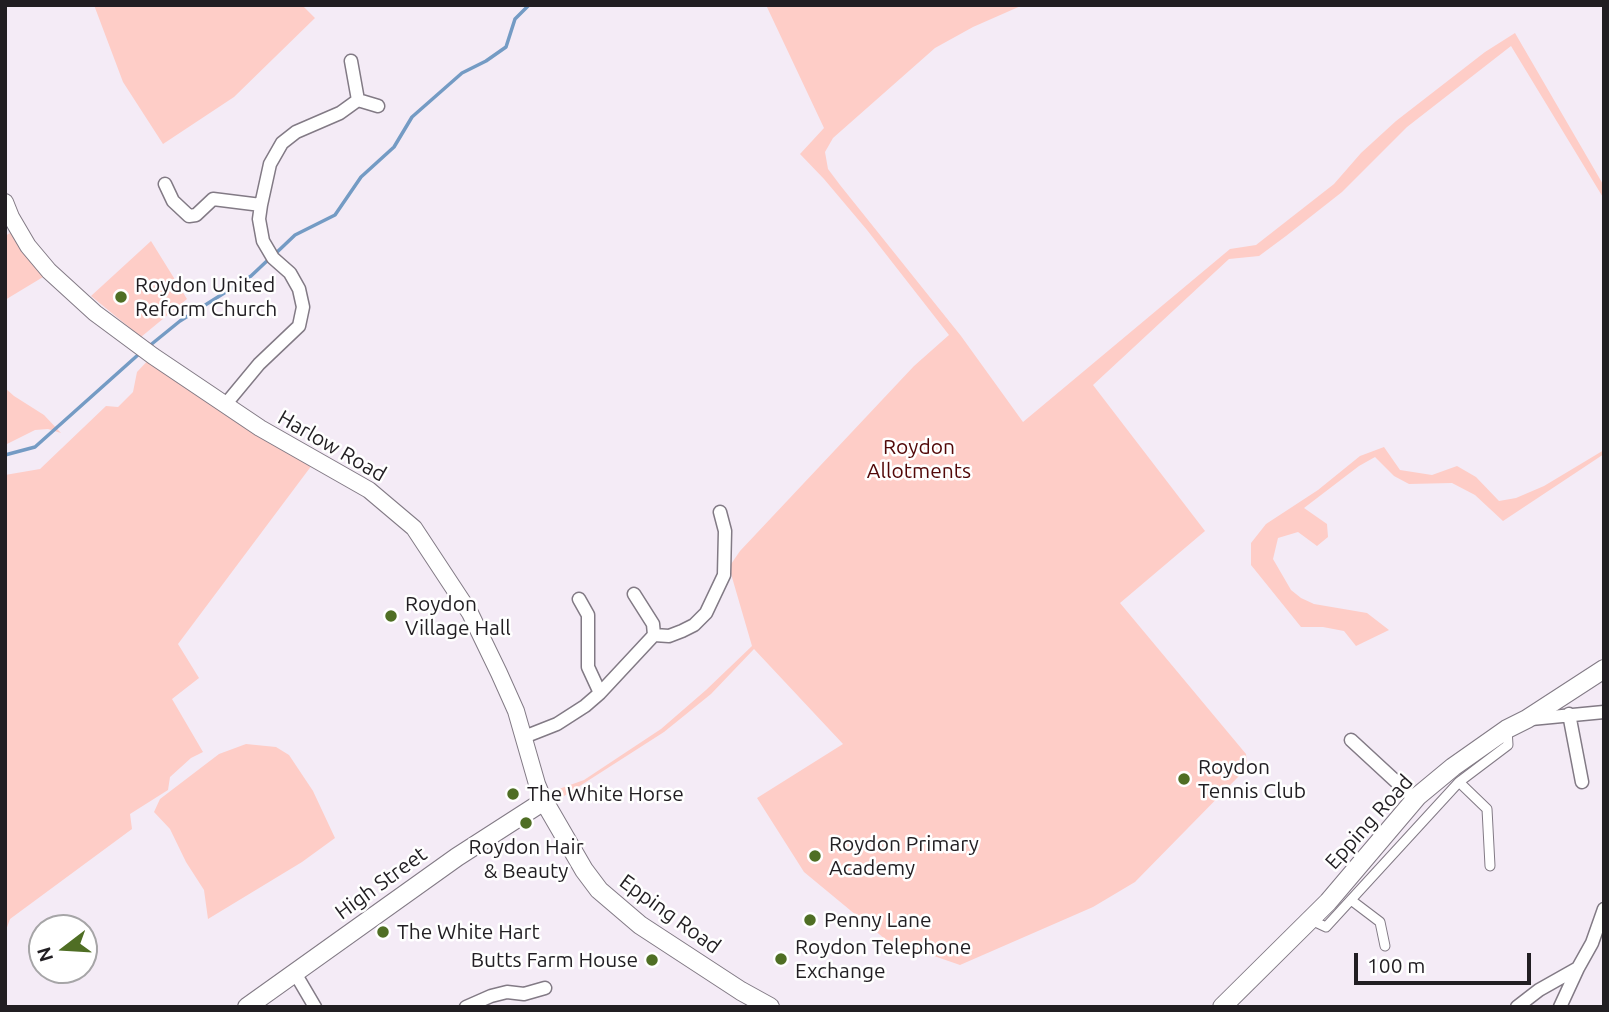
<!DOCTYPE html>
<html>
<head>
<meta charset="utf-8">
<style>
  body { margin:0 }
  #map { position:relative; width:1609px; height:1012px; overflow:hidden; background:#f4ebf6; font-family:Ubuntu,sans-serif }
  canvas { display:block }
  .frame { position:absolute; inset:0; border:7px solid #211e22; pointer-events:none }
  .north { position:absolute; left:28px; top:914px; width:70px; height:70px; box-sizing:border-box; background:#fff; border:2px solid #a6a5a7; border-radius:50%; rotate:253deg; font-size:19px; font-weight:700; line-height:28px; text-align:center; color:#211e22 }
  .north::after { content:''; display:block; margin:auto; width:24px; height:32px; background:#4f6e24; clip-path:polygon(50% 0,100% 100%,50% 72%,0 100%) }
  .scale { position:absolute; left:1354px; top:953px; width:177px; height:32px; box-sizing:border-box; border:4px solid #211e22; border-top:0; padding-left:9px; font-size:21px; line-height:24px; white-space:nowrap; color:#211e22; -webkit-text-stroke:5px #fff; paint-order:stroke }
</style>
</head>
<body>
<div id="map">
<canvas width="1609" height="1012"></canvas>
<div class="frame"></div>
<div class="north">N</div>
<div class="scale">100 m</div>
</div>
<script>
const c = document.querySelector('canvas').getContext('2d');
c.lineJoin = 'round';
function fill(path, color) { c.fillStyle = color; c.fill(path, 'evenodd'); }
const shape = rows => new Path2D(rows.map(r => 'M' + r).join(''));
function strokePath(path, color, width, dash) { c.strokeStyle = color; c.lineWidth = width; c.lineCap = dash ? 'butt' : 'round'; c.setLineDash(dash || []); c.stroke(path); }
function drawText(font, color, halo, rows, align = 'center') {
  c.font = font + ' Ubuntu,sans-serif'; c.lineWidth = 5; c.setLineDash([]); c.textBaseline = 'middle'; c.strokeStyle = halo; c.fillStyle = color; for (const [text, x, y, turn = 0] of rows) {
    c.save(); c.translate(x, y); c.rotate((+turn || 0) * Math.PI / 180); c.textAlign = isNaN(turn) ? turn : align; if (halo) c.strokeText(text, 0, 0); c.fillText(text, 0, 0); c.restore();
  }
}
fill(shape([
  [94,5,302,5,315,18,234,97,163,144,123,82],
  [766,5,1023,5,973,27,935,48,833,138,825,152,828,169,840,185,961,336,1023,422,1230,249,1256,245,1334,184,1361,153,1396,121,1485,52,1515,33,1604,186,1604,199,1511,46,1407,127,1342,192,1286,236,1259,256,1229,259,1093,385,1205,531,1120,603,1246,754,1247,765,1239,776,1135,882,1093,907,960,965,885,939,804,872,757,798,843,744,754,649,711,694,664,732,550,805,545,794,584,780,661,729,706,690,752,646,729,567,740,551,914,366,949,335,867,230,824,179,800,154,824,128],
  [15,230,48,274,5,300,5,236],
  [151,241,187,299,141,337,91,296],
  [152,356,312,465,178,644,199,678,172,699,203,752,191,758,170,777,168,790,130,814,132,829,10,919,5,933,5,475,40,469,106,406,118,407,133,392,137,372],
  [5,388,14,396,44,415,61,433,48,429,35,430,5,445],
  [1384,447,1400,470,1432,475,1457,466,1476,477,1499,501,1516,498,1544,486,1604,450,1604,454,1503,521,1475,495,1452,483,1409,484,1394,476,1375,457,1359,466,1304,508,1327,524,1328,537,1317,546,1298,532,1278,538,1273,559,1291,590,1301,598,1314,604,1367,613,1389,630,1356,646,1344,631,1323,627,1301,627,1251,565,1251,543,1266,524,1318,490,1360,456],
  [246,744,276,747,289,755,313,791,335,838,302,862,208,919,204,890,186,862,170,829,154,812,160,799,219,754]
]), '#fecdc7');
strokePath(shape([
  [275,254,295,235,335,215,361,177,394,147,412,117,462,73,486,61,506,47,515,19,529,5],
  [148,347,180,321,251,276,269,259],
  [5,455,35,447,139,354]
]), '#749bc4', 3.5);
const pedestrian = shape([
  [1490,866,1487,809,1459,782,1508,745,1507,729],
  [1351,900,1380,922,1385,946],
  [1311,920,1326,927,1459,782]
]);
const minor = shape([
  [351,61,358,100],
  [358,100,378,106],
  [165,184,173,201,189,216,196,215,213,199,261,205],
  [225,405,259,364,299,326,303,307,299,289,290,273,273,258,263,241,259,219,261,205,270,164,282,143,296,132,340,113,358,100],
  [634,594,653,624,654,635],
  [579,599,588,615,588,667,600,693],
  [1569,714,1582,782],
  [1531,719,1604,712],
  [524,737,557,724,585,706,600,693,654,635,669,636,682,631,694,625,706,613,724,575,725,531,720,512],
  [1351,740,1416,800],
  [295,973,315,1007],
  [466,1007,491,996,507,992,524,994,545,988],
  [1517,1007,1539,990,1578,968,1592,943,1604,909],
  [1560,1007,1578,968]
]);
const tertiary = shape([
  [5,202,11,217,28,246,49,271,95,313,153,356,260,428,369,490,414,528,470,613,499,673,516,711,537,784,544,801]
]);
const secondary = shape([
  [247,1007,457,857,544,801,584,870,599,890,640,925,741,991,770,1007],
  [1222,1007,1328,902,1418,796,1453,767,1507,729,1527,719,1604,669]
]);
strokePath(pedestrian, '#827a85', 11);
strokePath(minor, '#827a85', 15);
strokePath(tertiary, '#827a85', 18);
strokePath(secondary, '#827a85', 20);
strokePath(pedestrian, '#fff', 9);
strokePath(minor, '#fff', 12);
strokePath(tertiary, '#fff', 16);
strokePath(secondary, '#fff', 18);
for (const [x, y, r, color] of [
  [121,297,7,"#4f6e24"],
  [391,616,7,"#4f6e24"],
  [1184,779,7,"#4f6e24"],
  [513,794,7,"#4f6e24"],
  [526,823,7,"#4f6e24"],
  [815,856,7,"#4f6e24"],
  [810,920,7,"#4f6e24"],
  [383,932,7,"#4f6e24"],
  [781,959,7,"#4f6e24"],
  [652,960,7,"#4f6e24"]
]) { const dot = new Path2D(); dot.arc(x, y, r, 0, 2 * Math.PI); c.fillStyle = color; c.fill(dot); strokePath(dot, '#fff', 2.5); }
drawText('21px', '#211e22', '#fff', [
  ["Roydon United",135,285],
  ["Reform Church",135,309],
  ["Roydon",405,604],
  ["Village Hall",405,628],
  ["Roydon",1198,767],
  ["Tennis Club",1198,791],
  ["The White Horse",527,794],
  ["Roydon Primary",829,844],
  ["Academy",829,868],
  ["Roydon Hair",526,847,"center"],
  ["& Beauty",526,871,"center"],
  ["Penny Lane",824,920],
  ["The White Hart",397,932],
  ["Roydon Telephone",795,947],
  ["Exchange",795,971],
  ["Butts Farm House",638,960,"right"]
], 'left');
drawText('21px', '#211e22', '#fff', [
  ["Harlow Road",332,446,30],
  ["Epping Road",1369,822,-48],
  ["High Street",381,883,-36],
  ["Epping Road",670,914,36]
]);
drawText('21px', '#520808', '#fff', [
  ["Roydon",919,447],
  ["Allotments",919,471]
]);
</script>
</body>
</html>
